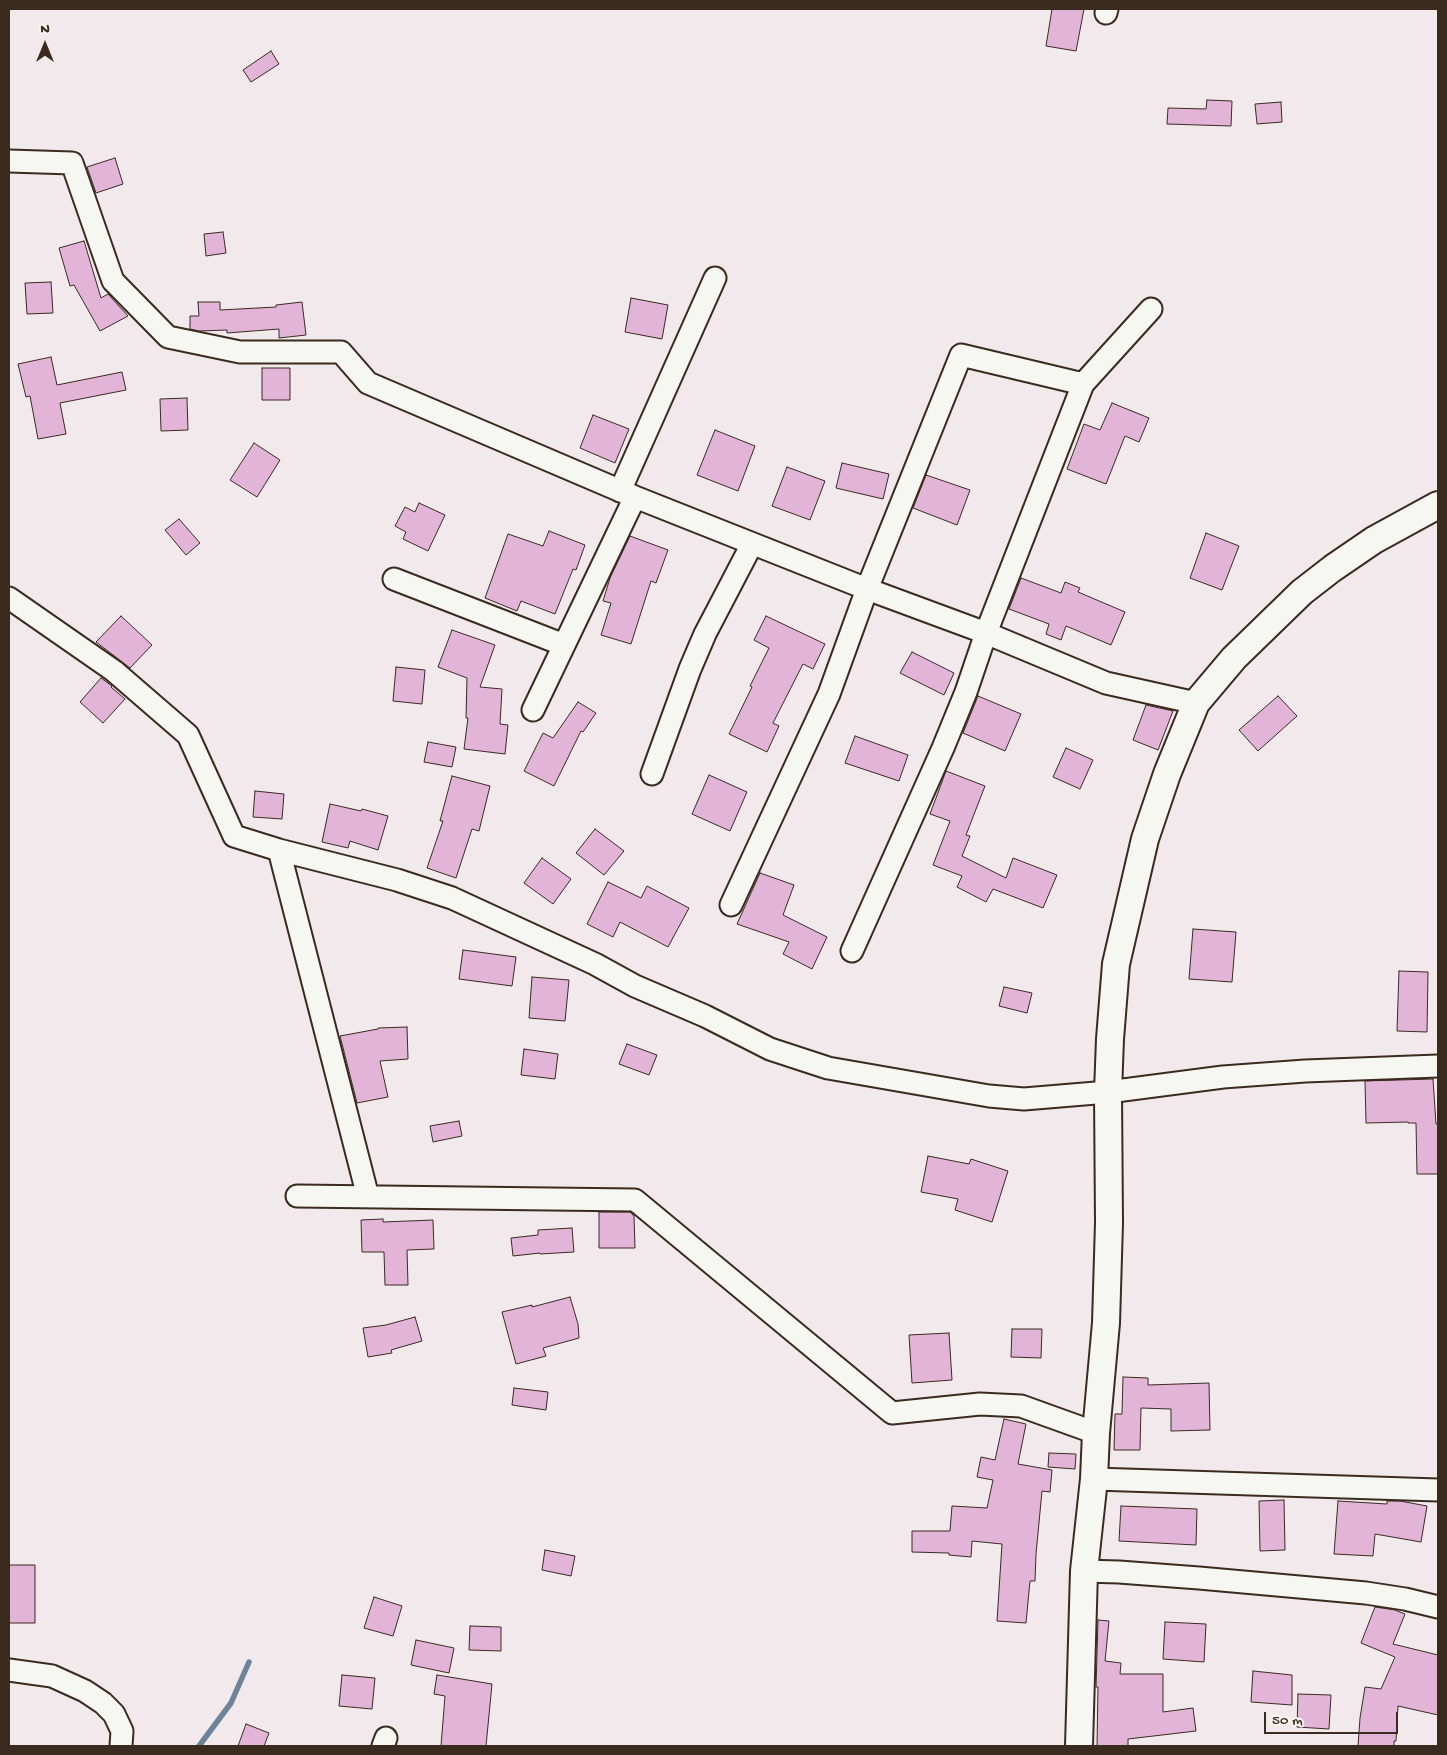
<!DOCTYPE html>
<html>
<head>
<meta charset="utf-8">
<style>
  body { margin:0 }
  #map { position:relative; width:1447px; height:1755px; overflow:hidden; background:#f2e9ed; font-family:"Gochi Hand",sans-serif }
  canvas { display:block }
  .frame { position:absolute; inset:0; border:10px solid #3b2a1e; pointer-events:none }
  .north { position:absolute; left:20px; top:20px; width:50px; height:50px; -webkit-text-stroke:4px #f6f6f2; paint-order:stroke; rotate:0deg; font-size:14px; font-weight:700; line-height:20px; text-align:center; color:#3b2a1e }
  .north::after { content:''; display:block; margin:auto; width:18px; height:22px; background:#3b2a1e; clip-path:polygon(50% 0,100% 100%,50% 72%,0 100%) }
  .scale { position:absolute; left:1264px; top:1712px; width:134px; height:22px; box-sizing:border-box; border:2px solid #3b2a1e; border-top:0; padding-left:6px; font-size:15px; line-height:18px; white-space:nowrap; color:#3b2a1e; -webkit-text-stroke:4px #f6f6f2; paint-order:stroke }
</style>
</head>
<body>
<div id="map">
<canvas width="1447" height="1755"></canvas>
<div class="frame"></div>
<div class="north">N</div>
<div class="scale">50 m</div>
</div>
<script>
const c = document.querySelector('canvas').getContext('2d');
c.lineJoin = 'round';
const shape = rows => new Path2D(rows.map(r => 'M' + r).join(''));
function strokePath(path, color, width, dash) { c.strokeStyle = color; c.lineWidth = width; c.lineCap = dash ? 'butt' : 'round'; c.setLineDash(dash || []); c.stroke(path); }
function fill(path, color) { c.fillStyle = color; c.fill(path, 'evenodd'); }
strokePath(shape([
  [199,1746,231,1703,249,1662]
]), '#6c8398', 5.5);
const building = shape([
  [1052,9,1084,9,1076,51,1046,46,1052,9],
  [271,51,279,64,251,82,243,70,271,51],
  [1207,100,1232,101,1231,126,1167,124,1168,108,1206,109,1207,100],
  [1281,102,1282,122,1257,124,1255,104,1281,102],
  [115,158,123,184,96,193,87,167,115,158],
  [223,232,226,253,206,256,204,234,223,232],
  [84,241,101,298,108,294,128,316,100,331,74,285,70,286,59,248,84,241],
  [51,282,53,313,27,314,25,283,51,282],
  [631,298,668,305,662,339,625,332,631,298],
  [198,302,220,302,220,310,276,307,276,305,302,302,306,335,279,338,279,329,227,333,227,330,199,331,190,329,190,316,199,316,198,302],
  [51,357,57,385,122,372,126,390,60,403,66,434,38,439,30,396,26,397,18,364,51,357],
  [262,368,290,368,290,400,262,400,262,368],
  [187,398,188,430,161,431,160,399,187,398],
  [1112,403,1149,418,1139,442,1125,436,1106,484,1067,469,1084,424,1100,430,1112,403],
  [593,415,629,429,615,463,580,448,593,415],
  [715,430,755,446,738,491,697,475,715,430],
  [254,443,280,460,257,497,230,480,254,443],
  [842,463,889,474,883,499,836,488,842,463],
  [787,467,825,481,810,520,772,506,787,467],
  [926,475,970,490,957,525,913,508,926,475],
  [419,503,445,515,428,551,403,539,406,532,395,526,405,507,415,512,419,503],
  [179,519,200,543,186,555,165,530,179,519],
  [549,531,585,545,576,570,573,569,555,614,521,601,517,611,485,598,508,534,543,546,549,531],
  [1206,533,1239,546,1222,590,1190,578,1206,533],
  [630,536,668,550,656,583,651,581,631,644,601,635,611,603,603,601,610,578,630,536],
  [1021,578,1061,593,1065,582,1080,588,1078,592,1125,612,1111,645,1066,626,1061,640,1046,634,1049,624,1009,609,1021,578],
  [121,616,152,645,130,668,96,642,121,616],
  [766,616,825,644,813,669,803,664,773,723,779,726,767,752,729,734,752,687,750,686,769,648,754,640,766,616],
  [452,630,495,645,480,687,502,689,500,724,508,725,505,754,464,749,468,718,466,718,467,678,438,667,452,630],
  [912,652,954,673,944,695,900,673,912,652],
  [396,667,425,670,422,704,393,701,396,667],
  [101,678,112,686,111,687,125,699,103,723,80,702,101,678],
  [978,696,1021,714,1005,751,963,733,978,696],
  [1278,696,1297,716,1258,751,1239,730,1278,696],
  [578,702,596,713,583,732,581,731,554,786,524,771,543,733,553,738,578,702],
  [1146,705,1173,711,1158,750,1133,740,1146,705],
  [855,736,908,755,899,781,845,763,855,736],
  [428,742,456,747,452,767,424,762,428,742],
  [1066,748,1093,760,1080,789,1053,777,1066,748],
  [946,771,985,786,966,835,970,836,962,856,1006,878,1013,858,1057,875,1043,908,993,889,986,902,957,887,962,876,933,865,950,821,930,814,946,771],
  [709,775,747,792,730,831,692,814,709,775],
  [452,776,490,786,479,831,472,829,456,878,427,868,443,821,440,821,452,776],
  [255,791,284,794,282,819,253,817,255,791],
  [330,804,361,811,362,809,388,816,378,850,350,841,348,848,322,842,330,804],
  [595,829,624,851,604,875,576,853,595,829],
  [542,858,571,879,553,904,524,883,542,858],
  [760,873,794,885,783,915,827,937,812,969,783,954,789,942,737,924,760,873],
  [608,882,641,898,647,886,689,908,668,947,620,922,613,937,587,924,608,882],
  [1193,929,1236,932,1232,982,1189,979,1193,929],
  [463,950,516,957,512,986,459,979,463,950],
  [1399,971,1428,972,1427,1032,1397,1031,1399,971],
  [532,977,569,980,565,1021,529,1018,532,977],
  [1004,987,1032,993,1027,1013,999,1006,1004,987],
  [407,1027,408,1059,380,1061,388,1097,357,1103,340,1036,378,1029,378,1028,407,1027],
  [627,1044,657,1055,649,1075,619,1064,627,1044],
  [524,1049,558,1054,555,1079,521,1075,524,1049],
  [1433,1079,1436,1124,1438,1124,1438,1174,1417,1174,1416,1123,1408,1123,1408,1122,1366,1123,1365,1081,1433,1079],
  [459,1121,462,1136,433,1142,430,1126,459,1121],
  [928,1156,969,1164,971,1159,1008,1171,992,1222,955,1210,958,1199,921,1192,928,1156],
  [599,1212,630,1212,634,1216,635,1248,599,1248,599,1212],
  [383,1219,383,1222,433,1220,434,1249,407,1250,408,1285,385,1285,384,1252,362,1252,361,1220,383,1219],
  [572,1228,574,1252,540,1254,540,1253,513,1256,511,1238,538,1235,538,1230,572,1228],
  [570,1297,578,1324,579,1338,543,1348,546,1356,516,1364,502,1312,532,1305,532,1307,570,1297],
  [415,1317,422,1341,391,1350,392,1353,368,1357,363,1328,386,1325,415,1317],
  [1012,1329,1042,1329,1041,1358,1011,1357,1012,1329],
  [949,1333,952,1380,912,1383,909,1335,949,1333],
  [1123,1377,1148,1378,1148,1385,1209,1383,1210,1430,1171,1431,1171,1409,1141,1408,1140,1450,1114,1450,1115,1414,1122,1414,1123,1377],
  [514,1388,548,1392,546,1410,512,1405,514,1388],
  [1004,1419,1026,1424,1018,1464,1052,1470,1050,1492,1042,1491,1036,1554,1035,1581,1030,1581,1026,1623,997,1621,1002,1544,972,1541,971,1557,949,1555,949,1553,912,1552,912,1531,950,1531,952,1506,987,1508,993,1480,977,1477,981,1457,995,1460,1004,1419],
  [1049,1453,1076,1454,1075,1469,1048,1467,1049,1453],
  [1284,1500,1285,1550,1260,1551,1259,1501,1284,1500],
  [1338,1501,1387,1504,1387,1501,1400,1501,1427,1506,1421,1542,1375,1534,1373,1556,1334,1554,1338,1501],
  [1121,1506,1197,1509,1196,1545,1119,1541,1121,1506],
  [545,1550,575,1556,571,1576,542,1570,545,1550],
  [9,1565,35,1565,35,1623,9,1623,9,1565],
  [374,1597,402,1606,393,1636,364,1628,374,1597],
  [1375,1607,1395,1610,1405,1614,1393,1644,1438,1655,1438,1715,1398,1706,1396,1741,1394,1741,1394,1746,1358,1746,1360,1718,1365,1687,1381,1689,1395,1657,1361,1643,1375,1607],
  [1098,1620,1109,1621,1105,1661,1121,1663,1120,1674,1163,1674,1163,1712,1193,1708,1196,1731,1128,1739,1128,1746,1097,1746,1098,1687,1096,1687,1098,1620],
  [1165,1622,1206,1624,1204,1662,1163,1659,1165,1622],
  [470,1626,501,1627,501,1651,469,1650,470,1626],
  [416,1640,454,1648,449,1673,411,1665,416,1640],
  [1253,1671,1292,1675,1292,1705,1251,1702,1253,1671],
  [342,1675,375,1678,372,1709,339,1706,342,1675],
  [437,1675,492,1684,486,1746,441,1746,445,1696,434,1694,437,1675],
  [1298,1694,1331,1695,1329,1729,1297,1727,1298,1694],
  [246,1724,269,1733,264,1746,238,1746,246,1724]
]);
fill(building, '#e1b4d8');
strokePath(building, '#3b2a1e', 1);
const minor = shape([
  [1106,13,1107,9],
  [9,161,72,163,113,281,168,337,240,352,341,352,368,383,635,497,867,589,986,633,1106,683,1196,703],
  [620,491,715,278],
  [394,579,564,645],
  [9,598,114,671,188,735,234,836,279,850,397,880,452,898,595,964,635,986,705,1016,770,1049,828,1068,989,1096,1024,1099,1108,1092,1223,1077,1305,1071,1438,1066],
  [533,710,635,497],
  [652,774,690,669,705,634,752,544],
  [279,850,368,1197],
  [731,905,829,694,867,589,961,355,1083,384],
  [852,951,943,748,966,692,986,633,1083,384,1151,309],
  [297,1196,635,1200,892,1413,980,1404,1021,1406,1096,1433],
  [1094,1479,1438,1490],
  [1084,1571,1119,1572,1199,1578,1366,1593,1405,1599,1438,1607],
  [9,1670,52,1676,85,1691,103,1703,114,1714,122,1731,121,1746],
  [383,1746,386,1738]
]);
const tertiary = shape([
  [1079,1746,1084,1571,1094,1479,1096,1433,1106,1323,1109,1223,1108,1092,1110,1039,1116,964,1145,839,1167,774,1196,703,1234,658,1302,592,1333,568,1374,540,1438,505]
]);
strokePath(minor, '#3b2a1e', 25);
strokePath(tertiary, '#3b2a1e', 30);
strokePath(minor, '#f6f6f2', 21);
strokePath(tertiary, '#f6f6f2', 26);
</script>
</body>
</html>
